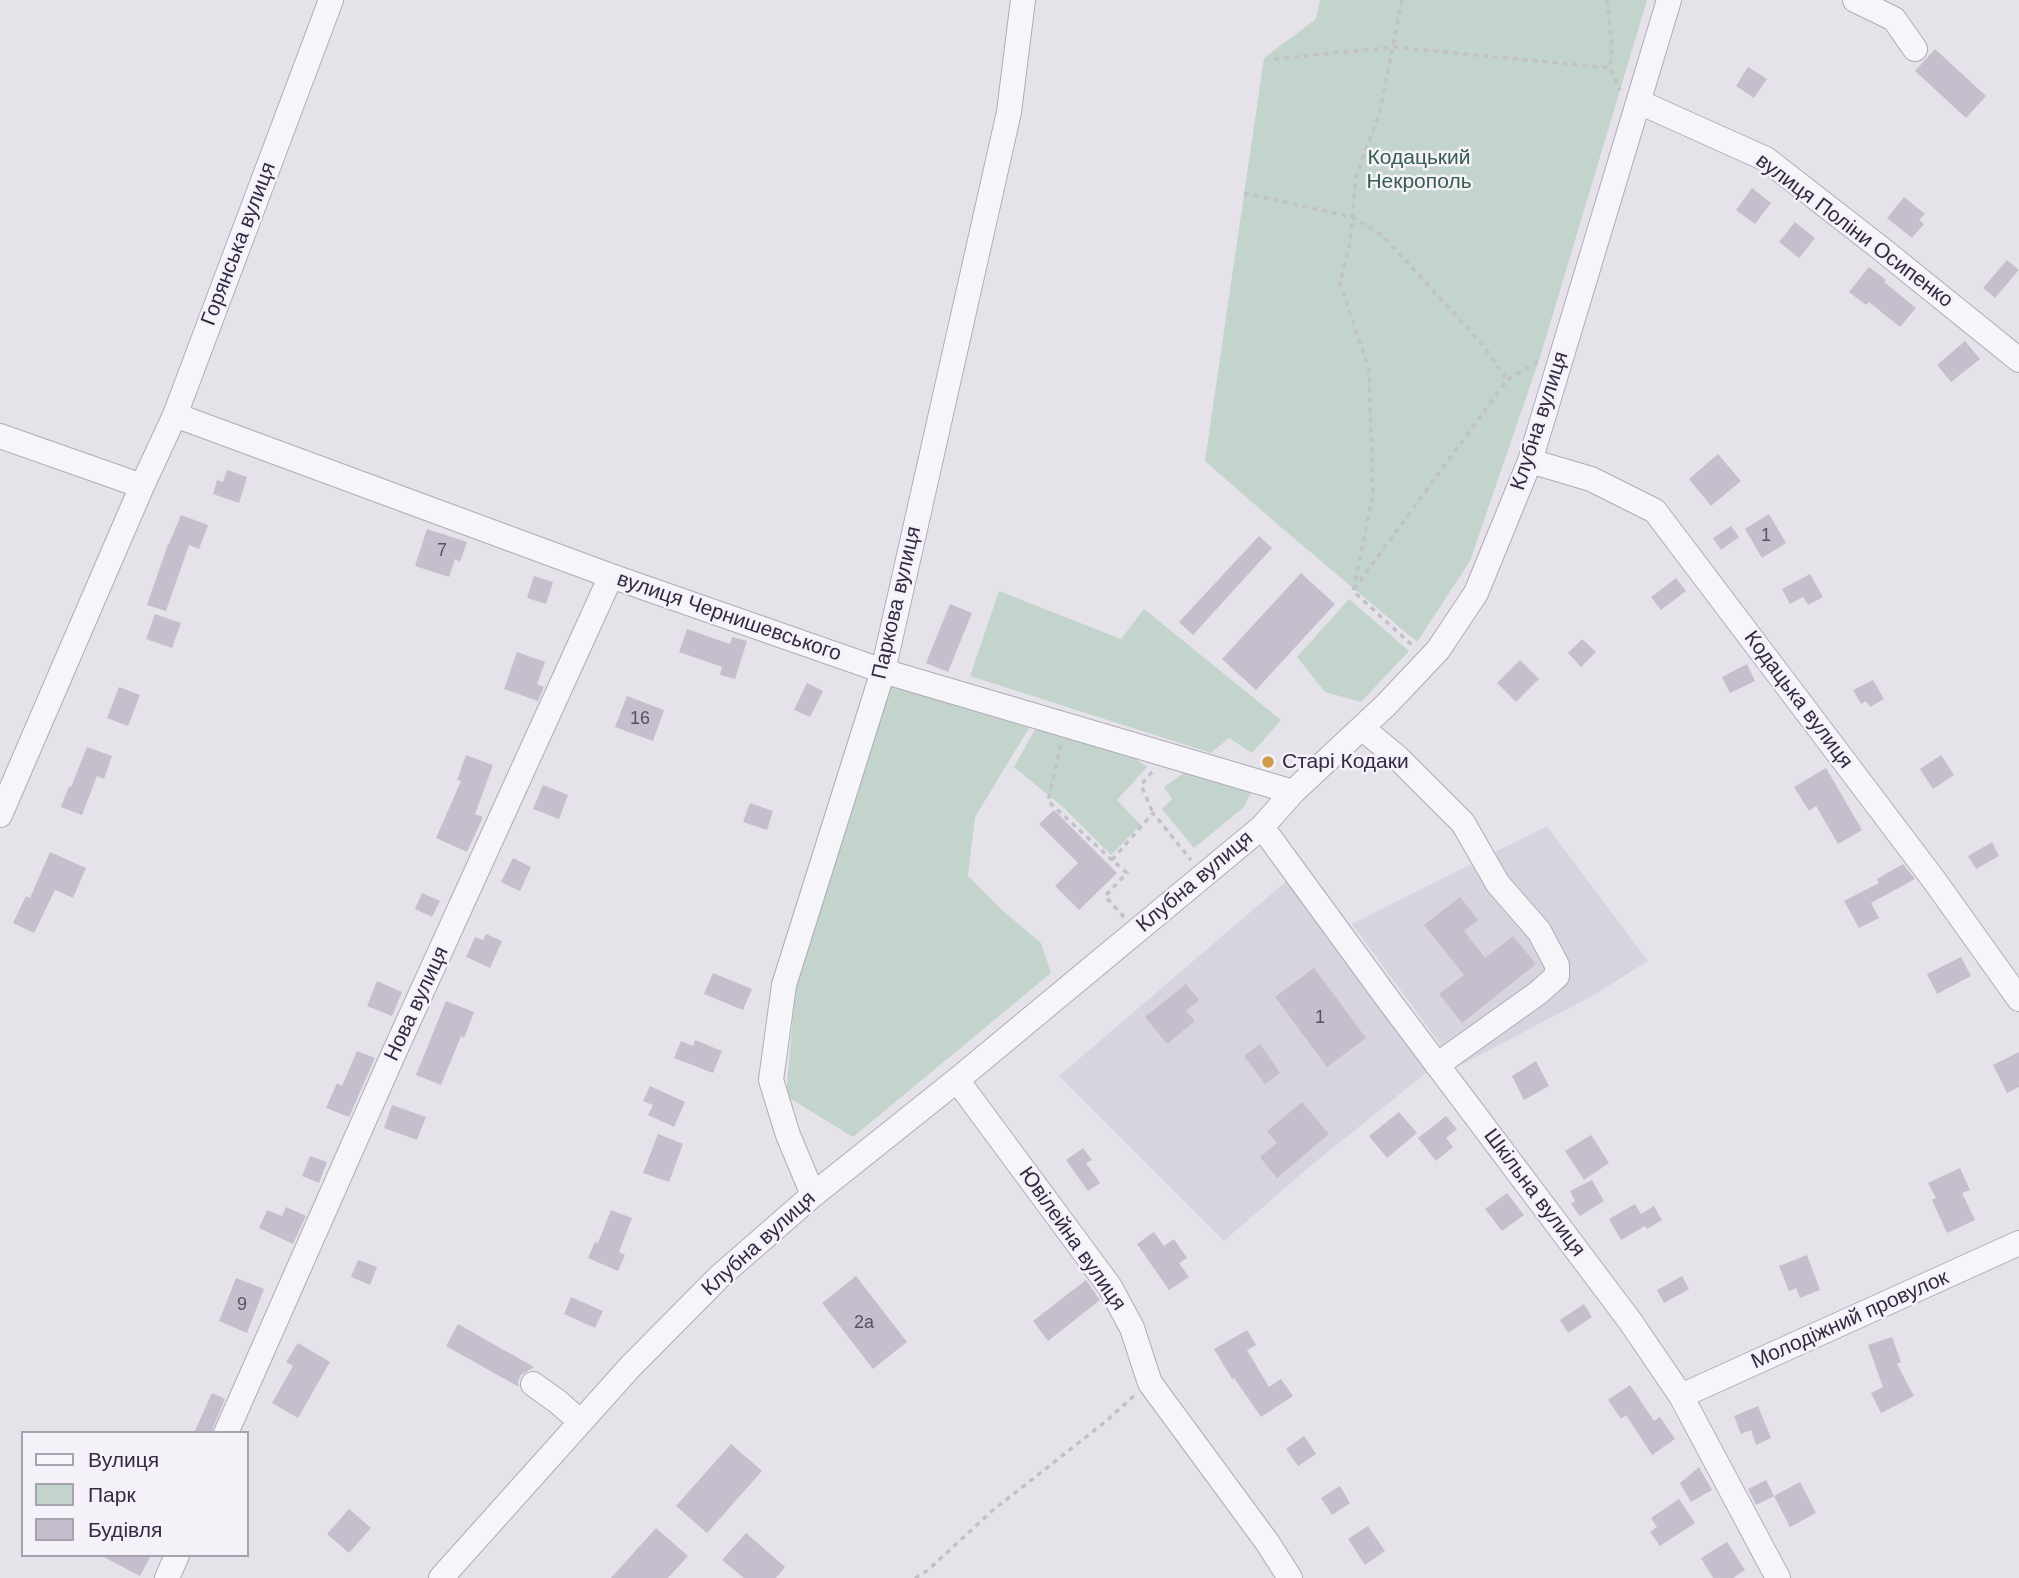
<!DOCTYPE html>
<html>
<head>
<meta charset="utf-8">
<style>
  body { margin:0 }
  #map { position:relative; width:2019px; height:1578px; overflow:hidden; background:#e5e2ea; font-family:Arial,sans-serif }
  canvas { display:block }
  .legend { position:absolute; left:21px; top:1431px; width:228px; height:126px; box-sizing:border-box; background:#f4f2f8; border:2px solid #a7a2b0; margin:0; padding:9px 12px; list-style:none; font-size:21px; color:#342a43 }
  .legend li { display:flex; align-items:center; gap:14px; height:35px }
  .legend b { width:35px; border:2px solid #a7a2b0 }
</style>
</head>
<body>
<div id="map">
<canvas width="2019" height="1578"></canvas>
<ul class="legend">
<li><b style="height:9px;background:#f6f5f9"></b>Вулиця</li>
<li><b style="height:19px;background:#c3d4cc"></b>Парк</li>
<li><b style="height:19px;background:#c5bfcd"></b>Будівля</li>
</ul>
</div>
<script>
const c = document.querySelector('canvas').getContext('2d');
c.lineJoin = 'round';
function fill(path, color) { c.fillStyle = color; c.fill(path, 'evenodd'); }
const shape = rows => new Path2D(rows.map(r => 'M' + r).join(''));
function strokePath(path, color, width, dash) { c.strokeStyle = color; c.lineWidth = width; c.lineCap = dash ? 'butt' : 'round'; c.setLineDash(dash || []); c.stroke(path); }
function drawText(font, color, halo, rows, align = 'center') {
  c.font = font + ' Arial,sans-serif'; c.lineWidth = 5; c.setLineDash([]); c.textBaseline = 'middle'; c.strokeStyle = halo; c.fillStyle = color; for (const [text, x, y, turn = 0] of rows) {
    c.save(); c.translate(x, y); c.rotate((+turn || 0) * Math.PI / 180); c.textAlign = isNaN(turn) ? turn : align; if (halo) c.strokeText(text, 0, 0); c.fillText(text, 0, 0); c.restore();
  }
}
fill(shape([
  [1547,826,1648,961,1592,996,1457,1067,1352,924],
  [1290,878,1427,1072,1309,1167,1224,1241,1059,1076]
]), '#d8d4df');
fill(shape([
  [1320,0,1647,0,1540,357,1470,561,1417,642,1276,523,1205,461,1264,58,1316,19],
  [999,591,1121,639,1144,609,1281,720,1252,753,1229,738,1211,753,970,676],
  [1349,599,1409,651,1361,702,1325,692,1297,657],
  [885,682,1029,728,975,817,968,876,1002,910,1041,943,1051,973,853,1137,786,1096,796,980],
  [1035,729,1120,748,1147,767,1117,800,1141,825,1111,855,1064,808,1014,767],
  [1184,773,1232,782,1251,793,1243,808,1194,848,1162,809,1172,799,1164,787]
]), '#c3d4cc');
fill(shape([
  [1935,49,1986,96,1966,118,1915,71],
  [1748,67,1767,79,1754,98,1736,86],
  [1752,188,1771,203,1755,224,1736,210],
  [1904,197,1925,214,1919,220,1924,224,1912,238,1887,218],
  [1795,222,1815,238,1799,258,1779,242],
  [2007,260,2019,270,1995,298,1983,288],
  [1869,267,1886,280,1884,282,1916,308,1900,327,1869,302,1866,305,1849,292],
  [1965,341,1980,359,1951,382,1937,365],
  [1718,454,1741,481,1711,506,1689,479],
  [227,470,247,477,239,503,213,494,217,480,223,482],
  [1769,514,1786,543,1762,558,1745,529],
  [181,515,208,525,199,549,189,545,166,611,147,605,168,544,169,544],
  [1731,526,1739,537,1721,550,1713,538],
  [427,529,467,542,460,562,455,559,449,577,415,566],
  [1259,536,1272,548,1193,635,1179,622],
  [1301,573,1335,604,1256,690,1222,659],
  [1810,574,1823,597,1808,605,1803,597,1790,604,1782,589],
  [534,576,553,582,546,604,527,598],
  [1676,578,1686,591,1661,610,1651,597],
  [950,604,972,613,948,672,926,663],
  [155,614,181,623,172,648,146,639],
  [687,629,730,644,732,637,747,641,735,679,720,675,722,667,679,652],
  [1582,639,1596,652,1581,667,1568,653],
  [517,652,545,662,537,684,544,687,538,701,504,689],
  [1520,660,1539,679,1516,702,1497,683],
  [1747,664,1755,681,1730,693,1722,677],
  [1873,680,1884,699,1870,707,1866,701,1861,704,1853,690],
  [807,683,823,691,810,717,794,710],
  [119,687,140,695,128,726,107,718],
  [627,696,664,710,653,741,615,727],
  [87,747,112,756,104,779,97,776,82,815,61,807,69,786,71,787],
  [466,755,493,765,475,814,483,817,467,852,436,838,461,781,457,780],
  [1941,755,1954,775,1933,789,1920,769],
  [1826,768,1862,830,1838,844,1816,806,1809,811,1794,787],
  [543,785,568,795,559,819,533,809],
  [750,803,773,811,767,830,743,822],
  [1054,810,1117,873,1079,910,1055,886,1078,863,1039,824],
  [1992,842,1999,856,1976,869,1968,856],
  [50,852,86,868,73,898,55,890,34,933,13,923,26,896,30,898],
  [513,858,531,867,520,891,501,882],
  [1903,864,1915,879,1871,903,1879,918,1859,928,1844,901,1879,883,1877,879],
  [422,893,440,901,432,917,415,909],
  [1460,897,1478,920,1464,931,1485,958,1513,936,1536,964,1462,1023,1439,994,1464,975,1424,925],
  [486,934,502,941,490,968,466,957,475,937,483,940],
  [1961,957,1971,976,1937,994,1927,974],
  [1314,968,1366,1038,1327,1067,1275,997],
  [713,973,752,989,743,1010,704,994],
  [377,981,402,992,392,1016,367,1006],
  [1186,984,1199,1000,1186,1011,1195,1021,1167,1044,1145,1017],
  [446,1001,474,1012,464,1038,461,1036,441,1085,416,1075],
  [695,1040,722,1051,713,1073,674,1058,681,1041,693,1046],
  [1260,1044,1280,1073,1265,1084,1244,1056],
  [357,1051,375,1058,349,1117,326,1108,337,1083,342,1086],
  [2019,1052,2019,1087,2007,1093,1993,1065],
  [1536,1061,1549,1086,1524,1100,1512,1076],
  [650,1086,685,1102,674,1127,648,1115,653,1105,643,1101],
  [1302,1102,1329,1134,1277,1178,1260,1157,1277,1143,1267,1131],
  [392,1105,426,1117,417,1140,384,1128],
  [1399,1112,1417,1133,1387,1158,1369,1136],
  [1446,1116,1457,1129,1446,1138,1453,1147,1436,1161,1418,1138],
  [658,1134,683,1144,669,1182,643,1173],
  [1591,1135,1609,1163,1584,1180,1565,1151],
  [1083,1148,1092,1160,1086,1163,1100,1183,1088,1191,1066,1160],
  [310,1156,327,1162,319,1183,302,1176],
  [1960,1168,1970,1190,1962,1193,1975,1220,1947,1233,1932,1200,1936,1198,1928,1183],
  [1592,1180,1604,1201,1580,1216,1571,1204,1575,1201,1570,1191],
  [1507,1193,1524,1215,1502,1231,1485,1209],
  [1635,1204,1641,1214,1654,1206,1662,1220,1647,1229,1645,1226,1621,1240,1609,1219],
  [286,1207,306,1216,293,1244,259,1228,267,1210,282,1216],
  [611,1210,632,1218,619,1252,625,1255,618,1271,588,1258,595,1242,598,1243],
  [1154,1232,1164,1246,1174,1239,1187,1258,1179,1263,1189,1277,1169,1290,1137,1244],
  [1807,1255,1820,1290,1800,1298,1796,1288,1789,1291,1779,1266],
  [358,1260,377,1267,370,1285,351,1277],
  [856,1276,907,1342,873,1369,822,1303],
  [1682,1276,1689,1289,1664,1303,1657,1290],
  [236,1278,264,1289,247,1333,219,1321],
  [1086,1280,1100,1300,1048,1341,1033,1321],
  [571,1297,603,1311,595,1328,564,1314],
  [1584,1304,1592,1317,1568,1333,1560,1320],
  [458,1324,534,1367,521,1375,518,1382,519,1387,446,1346],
  [1247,1330,1256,1345,1247,1350,1269,1387,1281,1379,1293,1396,1261,1417,1234,1378,1232,1379,1214,1349],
  [1892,1337,1901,1362,1897,1364,1914,1396,1881,1413,1871,1393,1883,1387,1868,1345],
  [298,1343,330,1362,298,1418,272,1403,293,1366,286,1362],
  [1630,1385,1654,1421,1660,1417,1675,1439,1652,1455,1626,1415,1621,1419,1608,1400],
  [212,1393,225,1399,211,1433,194,1433],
  [1758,1406,1771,1438,1756,1445,1751,1430,1741,1434,1734,1416],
  [1304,1436,1316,1454,1298,1466,1286,1449],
  [731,1444,762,1471,707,1533,676,1506],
  [1699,1467,1712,1490,1691,1502,1680,1483],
  [1766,1480,1774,1496,1756,1505,1748,1489],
  [1800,1482,1816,1513,1790,1527,1774,1496],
  [1340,1486,1350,1503,1332,1515,1321,1498],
  [1679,1499,1695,1523,1660,1546,1650,1532,1657,1527,1651,1518],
  [349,1509,371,1528,349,1553,327,1534],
  [1368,1526,1385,1551,1365,1565,1348,1539],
  [656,1528,688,1556,668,1578,611,1578],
  [746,1533,785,1567,776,1578,744,1578,722,1560],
  [1727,1542,1745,1570,1733,1578,1713,1578,1701,1558],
  [100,1555,151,1555,140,1576]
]), '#c5bfcd');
const minor = shape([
  [1855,0,1894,19,1915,49],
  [1639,102,1766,159,1879,247,2019,360],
  [175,415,611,576,883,671,1293,792],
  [0,436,142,486],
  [1530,461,1591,479,1655,511,1934,880,2019,999],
  [1362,728,1397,757,1463,823,1498,884,1539,931,1557,965,1557,976,1538,993,1437,1065],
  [0,815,142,486,175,415,331,0],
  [1262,827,1390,1002,1630,1321,1681,1396,1778,1578],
  [957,1080,1110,1287,1132,1328,1150,1383,1267,1542,1290,1578],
  [813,1195,788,1135,771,1080,784,985,883,671,1009,112,1023,0],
  [533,1384,558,1402,581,1422],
  [1681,1396,2019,1243],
  [226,1433,393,1055,611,576],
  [167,1578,177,1555],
  [441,1578,630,1367,720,1276,813,1195,957,1080,1262,827,1293,792,1386,705,1438,650,1476,593,1530,461,1669,0]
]);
strokePath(minor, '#b0abb8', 26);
strokePath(shape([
  [1402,0,1380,112,1356,176,1350,243,1340,283,1369,369,1373,494,1353,591,1414,647],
  [1607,0,1612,47,1610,68,1620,90],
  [1274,59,1393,47,1610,68],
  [1244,193,1352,217,1382,235,1483,345,1507,380],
  [1354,589,1507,380,1539,361],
  [1061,745,1048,801,1112,860],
  [1152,772,1141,785,1153,813],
  [1124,917,1105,896,1127,873,1112,860,1153,813,1191,860],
  [915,1578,928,1570,992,1511,1105,1422,1135,1395]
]), '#c4c0ca', 3.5, [5, 5]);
strokePath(minor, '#f6f5f9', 24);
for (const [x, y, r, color] of [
  [1268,762,7,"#cf9b48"]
]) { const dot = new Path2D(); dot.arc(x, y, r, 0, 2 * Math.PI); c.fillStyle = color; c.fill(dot); strokePath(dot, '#f4f2f8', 2.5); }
drawText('18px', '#584f66', null, [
  ["1",1766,536],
  ["7",442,551],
  ["16",640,719],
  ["1",1320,1018],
  ["9",242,1305],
  ["2а",864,1323]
]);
drawText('21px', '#375e4e', '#f4f2f8', [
  ["Кодацький",1419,158],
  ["Некрополь",1419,182]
]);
drawText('21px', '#342a43', '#f4f2f8', [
  ["вулиця Поліни Осипенко",1854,231,37],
  ["Горянська вулиця",239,244,-69],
  ["Клубна вулиця",1540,421,-72],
  ["Паркова вулиця",897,603,-77],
  ["вулиця Чернишевського",729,617,19],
  ["Кодацька вулиця",1798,700,53],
  ["Клубна вулиця",1195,882,-40],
  ["Нова вулиця",417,1004,-65],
  ["Шкільна вулиця",1534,1193,53],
  ["Ювілейна вулиця",1072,1239,55],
  ["Клубна вулиця",759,1244,-42],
  ["Молодіжний провулок",1850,1320,-24]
]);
drawText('21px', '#342a43', '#f4f2f8', [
  ["Старі Кодаки",1282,762]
], 'left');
</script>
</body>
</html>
